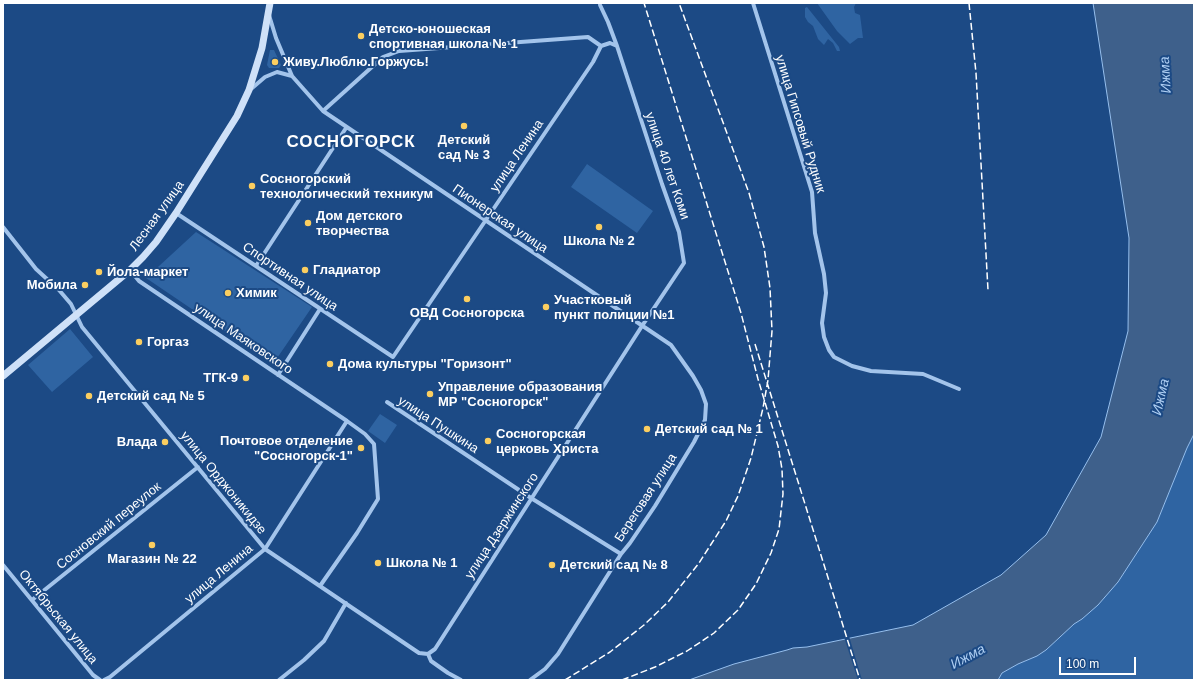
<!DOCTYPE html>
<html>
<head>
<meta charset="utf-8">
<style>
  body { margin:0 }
  #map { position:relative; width:1197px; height:683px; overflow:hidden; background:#1c4a85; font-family:Helvetica,sans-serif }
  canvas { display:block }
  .frame { position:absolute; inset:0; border:4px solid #fff; pointer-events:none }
  .scale { position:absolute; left:1059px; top:657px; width:77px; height:18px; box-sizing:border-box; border:2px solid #fff; border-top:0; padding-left:5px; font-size:12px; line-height:14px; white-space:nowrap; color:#fff; -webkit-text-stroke:3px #1c4a85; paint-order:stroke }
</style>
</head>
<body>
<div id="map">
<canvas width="1197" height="683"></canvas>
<div class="frame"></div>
<div class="scale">100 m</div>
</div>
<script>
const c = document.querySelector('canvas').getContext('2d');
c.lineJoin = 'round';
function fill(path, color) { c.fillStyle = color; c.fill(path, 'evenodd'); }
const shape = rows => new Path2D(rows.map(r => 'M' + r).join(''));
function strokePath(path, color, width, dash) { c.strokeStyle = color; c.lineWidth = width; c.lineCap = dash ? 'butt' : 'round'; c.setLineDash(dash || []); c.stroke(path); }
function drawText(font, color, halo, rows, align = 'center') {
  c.font = font + ' Helvetica,sans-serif'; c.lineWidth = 4; c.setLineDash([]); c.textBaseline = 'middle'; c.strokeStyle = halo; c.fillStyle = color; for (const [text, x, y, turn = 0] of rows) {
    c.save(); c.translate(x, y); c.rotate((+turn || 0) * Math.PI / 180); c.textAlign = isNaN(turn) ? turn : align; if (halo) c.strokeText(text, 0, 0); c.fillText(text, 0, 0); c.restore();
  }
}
fill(shape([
  [817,3,856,3,854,7,855,13,860,15,863,38,858,38,850,44,837,31],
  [807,7,839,47,840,51,837,51,833,43,828,39,824,45,818,39,813,26,808,22,805,17,805,8],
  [270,50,274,50,281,65,279,68,269,68,267,65],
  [587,164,653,211,637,233,571,187],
  [196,232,312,307,273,364,146,278],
  [70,329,93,357,52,392,28,365],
  [380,414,397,425,385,443,368,431],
  [1194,434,1194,680,998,680,1002,673,1018,664,1037,656,1046,650,1074,624,1082,619,1098,605,1118,582,1157,522,1187,448]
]), '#2f64a2');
const water = shape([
  [1093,3,1194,3,1194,434,1187,448,1157,522,1118,582,1098,605,1082,619,1074,624,1046,650,1037,656,1018,664,1002,673,998,680,689,680,734,664,787,650,793,648,807,647,913,625,1001,575,1046,535,1101,437,1128,331,1129,238,1093,3]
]);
fill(water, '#3e608b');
strokePath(water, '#96bfed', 1);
fill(shape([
  [849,636,862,680,858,680,844,637]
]), '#1c4a85');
strokePath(shape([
  [753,3,812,192,815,233,824,274,826,293,822,323,824,337,829,350,834,357,852,366,871,371,923,374,959,389],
  [269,15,276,38,292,76,323,111,671,345,693,376,701,390,706,404,705,420,694,442,655,506,630,543,621,554,558,654,545,669,530,680],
  [601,46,610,43,617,46],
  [251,89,265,77,277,72,292,76],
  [323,111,383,57,399,51,588,37,601,46],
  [176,213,393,357,593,62,601,46],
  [3,227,36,269,59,290,71,304,82,327,265,549,419,653,428,654],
  [256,266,346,128],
  [130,270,139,281,347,421,365,434,374,444,378,499,357,533,320,586],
  [278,375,320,309],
  [387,402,531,498,621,554],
  [3,565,93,675,100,680],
  [32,600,198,467],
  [428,654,435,649,642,326,684,263,679,232,662,184,617,46,608,22,600,5],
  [428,654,431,661,448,673,461,680],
  [104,680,110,677,265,549,347,421],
  [279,680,304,660,324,641,346,603]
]), '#a3c4eb', 4);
strokePath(shape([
  [3,376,130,270,143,257,156,242,176,213,237,116,249,90,262,48,270,3]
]), '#cfe1f8', 7);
strokePath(shape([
  [969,3,976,73,988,290],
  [755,344,860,680],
  [565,680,610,652,644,625,668,602,699,563,726,521,738,496,751,458,763,408,768,380,772,331,770,288,764,247,749,193,679,3],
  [622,680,655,667,687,651,714,633,738,610,756,584,771,553,779,529,783,494,782,469,778,446,758,379,741,313,644,3]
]), '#fff', 1.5, [7, 3]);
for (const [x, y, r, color] of [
  [361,36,4,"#fbce60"],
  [275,62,4,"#fbce60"],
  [464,126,4,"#fbce60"],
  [252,186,4,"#fbce60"],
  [308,223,4,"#fbce60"],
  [599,227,4,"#fbce60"],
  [305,270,4,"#fbce60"],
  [99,272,4,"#fbce60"],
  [85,285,4,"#fbce60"],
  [228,293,4,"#fbce60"],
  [467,299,4,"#fbce60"],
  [546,307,4,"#fbce60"],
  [139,342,4,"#fbce60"],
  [330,364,4,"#fbce60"],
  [246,378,4,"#fbce60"],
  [430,394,4,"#fbce60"],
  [89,396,4,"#fbce60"],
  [647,429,4,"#fbce60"],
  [488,441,4,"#fbce60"],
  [165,442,4,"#fbce60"],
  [361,448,4,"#fbce60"],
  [152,545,4,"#fbce60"],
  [378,563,4,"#fbce60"],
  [552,565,4,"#fbce60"]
]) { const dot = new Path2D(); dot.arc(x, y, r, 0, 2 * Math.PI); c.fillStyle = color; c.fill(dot); strokePath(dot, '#1c4a85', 1.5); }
drawText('bold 13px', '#fff', '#1c4a85', [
  ["Детско-юношеская",369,29],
  ["спортивная школа № 1",369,44],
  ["Живу.Люблю.Горжусь!",283,62],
  ["Детский",464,140,"center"],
  ["сад № 3",464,155,"center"],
  ["Сосногорский",260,179],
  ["технологический техникум",260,194],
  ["Дом детского",316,216],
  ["творчества",316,231],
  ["Школа № 2",599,241,"center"],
  ["Гладиатор",313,270],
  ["Йола-маркет",107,272],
  ["Мобила",77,285,"right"],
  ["Химик",236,293],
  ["Участковый",554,300],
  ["пункт полиции №1",554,315],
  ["ОВД Сосногорска",467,313,"center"],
  ["Горгаз",147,342],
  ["Дома культуры \"Горизонт\"",338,364],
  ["ТГК-9",238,378,"right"],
  ["Управление образования",438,387],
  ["МР \"Сосногорск\"",438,402],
  ["Детский сад № 5",97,396],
  ["Детский сад № 1",655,429],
  ["Сосногорская",496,434],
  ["церковь Христа",496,449],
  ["Почтовое отделение",353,441,"right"],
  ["\"Сосногорск-1\"",353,456,"right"],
  ["Влада",157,442,"right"],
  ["Магазин № 22",152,559,"center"],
  ["Школа № 1",386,563],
  ["Детский сад № 8",560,565]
], 'left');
drawText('13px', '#fff', '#1c4a85', [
  ["улица Гипсовый Рудник",800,124,73],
  ["улица Ленина",517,156,-56],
  ["улица 40 лет Коми",667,166,71],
  ["Лесная улица",157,216,-54],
  ["Пионерская улица",500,219,34],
  ["Спортивная улица",290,277,34],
  ["улица Маяковского",243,339,34],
  ["улица Пушкина",438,425,33],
  ["улица Орджоникидзе",223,483,51],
  ["Береговая улица",646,498,-57],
  ["Сосновский переулок",109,526,-39],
  ["улица Дзержинского",502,526,-57],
  ["улица Ленина",219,574,-40],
  ["Октябрьская улица",58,617,51]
]);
drawText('italic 14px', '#aecef2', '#1c4a85', [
  ["Ижма",1166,75,-93],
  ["Ижма",1161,397,-77],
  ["Ижма",968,657,-28]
]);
c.letterSpacing = '1px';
drawText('bold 17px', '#fff', '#1c4a85', [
  ["СОСНОГОРСК",351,142]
]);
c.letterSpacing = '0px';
</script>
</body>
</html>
